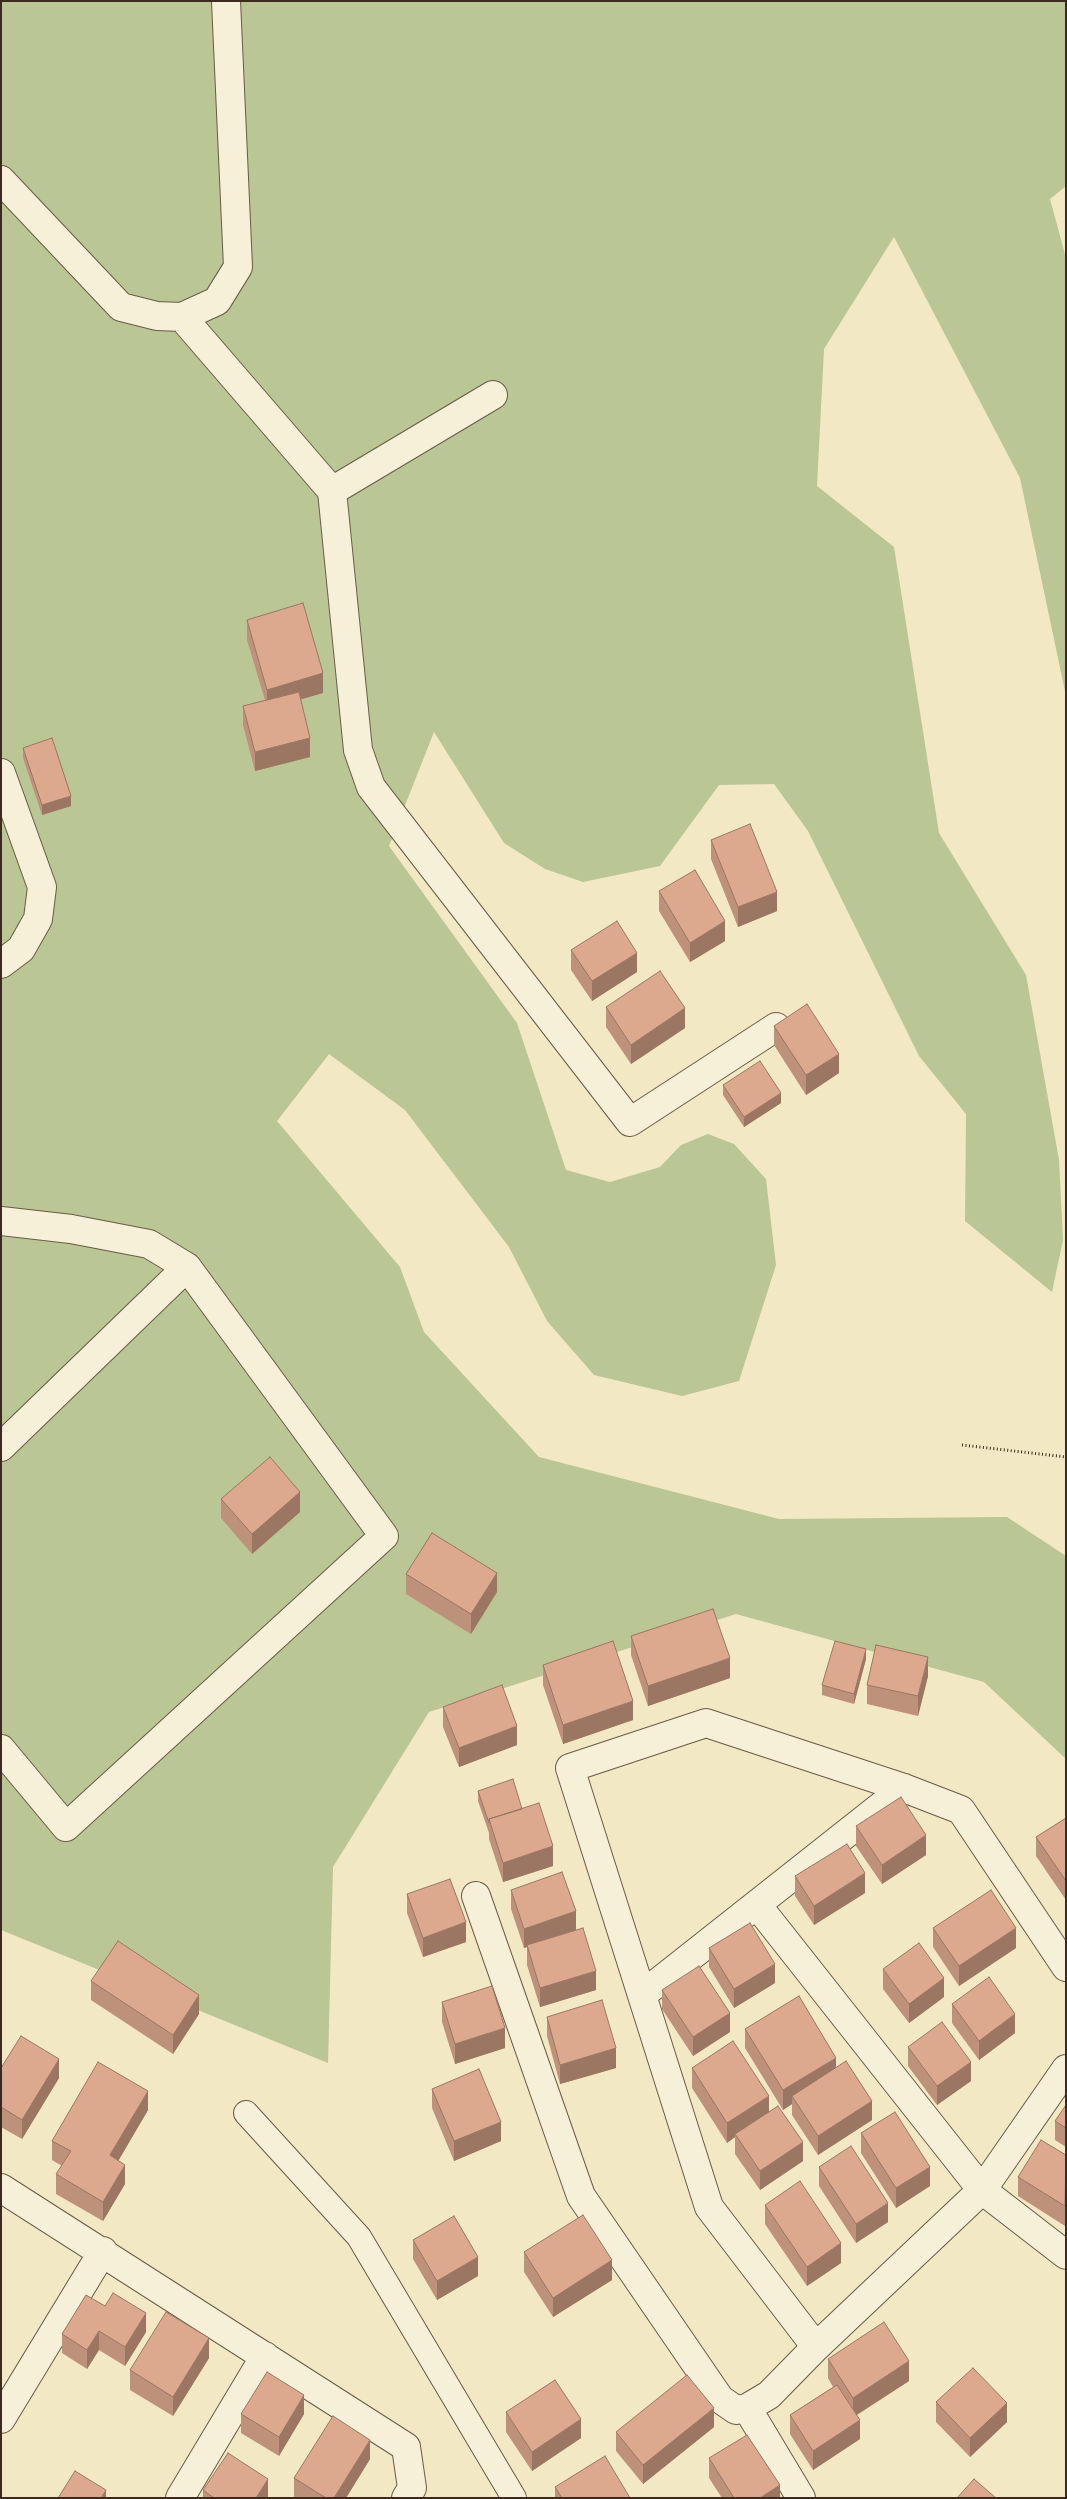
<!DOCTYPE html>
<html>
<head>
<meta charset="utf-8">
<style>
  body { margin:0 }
  #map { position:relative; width:1067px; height:2499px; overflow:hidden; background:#f2e8c3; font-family:"IM FELL DW Pica",serif }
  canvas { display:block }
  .frame { position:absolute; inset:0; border:2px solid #3c2a1f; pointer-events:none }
</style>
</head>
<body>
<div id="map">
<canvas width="1067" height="2499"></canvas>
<div class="frame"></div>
</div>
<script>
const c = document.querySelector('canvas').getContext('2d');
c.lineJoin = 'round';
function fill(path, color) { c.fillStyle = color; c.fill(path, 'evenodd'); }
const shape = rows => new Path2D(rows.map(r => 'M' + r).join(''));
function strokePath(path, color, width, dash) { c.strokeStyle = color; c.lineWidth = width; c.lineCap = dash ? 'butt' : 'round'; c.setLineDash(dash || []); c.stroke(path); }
fill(shape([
  [1,1,1066,1,1066,186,1050,199,1066,258,1066,696,1020,478,894,237,824,349,817,486,894,547,939,833,1026,975,1059,1160,1063,1240,1052,1292,965,1221,966,1114,919,1056,808,831,774,784,719,785,660,866,583,882,545,869,504,843,434,732,389,846,517,1023,566,1170,610,1182,660,1167,681,1145,708,1134,734,1144,766,1179,776,1265,739,1381,682,1396,594,1375,547,1321,509,1247,405,1110,329,1054,277,1121,400,1267,424,1332,539,1457,779,1519,1007,1517,1066,1556,1066,1759,984,1682,736,1614,429,1712,333,1867,328,2063,1,1930]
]), '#bac694');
const lane = shape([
  [246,2113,359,2237,514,2498]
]);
const street = shape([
  [226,1,238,267,217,301,182,317,332,491,358,750,371,787,630,1122,776,1027],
  [1,180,121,307,157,316,182,317],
  [332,491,493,395],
  [1,773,42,887,38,919,21,949,1,964],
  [1,1221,71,1229,149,1244,187,1267,384,1536,66,1827,1,1749],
  [1,1447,187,1267],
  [476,1896,581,2196,720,2399,736,2410,747,2408],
  [757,1905,982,2190,1066,2255],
  [642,1995,904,1788],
  [1,2188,406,2447,412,2488,406,2498],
  [816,2347,709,2207,570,1768,706,1723,904,1788,961,1810,1066,1967],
  [1,2419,103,2251],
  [180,2498,265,2356],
  [801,2498,747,2408,769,2395,816,2347,982,2190,1066,2069]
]);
strokePath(lane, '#6a5a48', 26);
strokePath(street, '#6a5a48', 30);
strokePath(shape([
  [962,1445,1066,1457]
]), '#3c2a1f', 3, [1, 2.5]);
strokePath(lane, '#f7f0d8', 24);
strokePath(street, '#f7f0d8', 28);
fill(shape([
  [247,620,323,693,301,699,310,757,255,771,243,725,243,706,265,700,247,640],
  [23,748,71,806,42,815,23,758],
  [711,840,777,911,738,927,711,859],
  [659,891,725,941,690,962,659,911],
  [571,950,637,972,592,1001,571,970],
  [606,1007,685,1028,631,1064,606,1027],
  [774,1026,839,1073,806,1095,774,1045],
  [723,1085,781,1103,744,1127,723,1095],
  [221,1499,300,1512,252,1554,221,1518],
  [406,1574,497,1592,471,1634,406,1594],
  [631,1636,730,1678,648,1706,631,1655],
  [866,1659,854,1704,822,1695,822,1685],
  [543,1665,633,1720,563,1744,543,1685],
  [928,1676,918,1716,867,1704,867,1685],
  [443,1707,517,1745,459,1767,443,1727],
  [478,1791,522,1809,553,1866,503,1882,489,1839,489,1833,478,1801],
  [1066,1818,1066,1900,1036,1856,1036,1837],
  [856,1826,926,1855,882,1884,856,1846],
  [795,1876,865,1893,814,1925,795,1896],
  [511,1890,576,1930,559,1936,596,1990,540,2007,527,1965,527,1947,524,1948,511,1909],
  [407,1894,466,1942,423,1957,407,1913],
  [933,1928,1016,1948,959,1986,933,1947],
  [709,1948,775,1983,734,2008,709,1967],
  [883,1969,944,1997,909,2023,883,1989],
  [91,1981,199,2014,173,2054,91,2000],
  [662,1990,730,2032,693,2056,662,2009],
  [442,2002,505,2048,455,2064,442,2022],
  [952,2004,1015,2033,979,2060,952,2023],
  [547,2017,616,2068,560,2084,547,2036],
  [745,2029,836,2067,872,2120,818,2155,792,2115,792,2104,783,2110,745,2048],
  [908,2047,971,2081,937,2105,908,2066],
  [1,2068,59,2078,22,2139,1,2127],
  [692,2068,769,2112,803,2161,760,2190,735,2154,735,2137,727,2143,692,2088],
  [432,2089,501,2141,454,2161,432,2108],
  [1066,2105,1066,2147,1055,2140,1055,2121],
  [148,2110,118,2161,125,2184,103,2221,56,2194,56,2174,62,2166,52,2160,52,2141],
  [861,2133,930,2186,896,2208,861,2153],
  [1066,2155,1065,2226,1018,2196,1018,2177],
  [819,2167,888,2222,856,2243,819,2186],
  [765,2205,841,2263,807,2286,765,2224],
  [413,2240,478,2276,437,2300,413,2259],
  [524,2252,612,2280,553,2317,524,2272],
  [86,2295,146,2332,125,2366,99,2350,87,2369,62,2353,62,2334],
  [209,2358,173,2416,130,2390,130,2370],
  [828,2359,909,2381,857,2415,860,2439,813,2470,790,2434,790,2415,833,2387,828,2378],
  [936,2402,1007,2422,970,2457,936,2422],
  [506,2412,581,2438,532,2471,506,2432],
  [241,2414,304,2414,279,2456,241,2433],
  [714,2427,643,2484,616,2451,616,2432],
  [709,2458,780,2498,722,2498,709,2478],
  [370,2459,346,2498,294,2497,294,2478],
  [555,2487,630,2498,555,2498],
  [203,2490,268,2498,203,2498]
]), '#be917a');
fill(shape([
  [323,673,323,693,267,709,267,690],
  [310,738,310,757,255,771,255,752],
  [71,796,71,806,42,815,42,805],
  [777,892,777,911,738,927,738,907],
  [725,921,725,941,690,962,690,943],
  [637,953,637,972,592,1001,592,981],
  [685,1008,685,1028,631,1064,631,1045],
  [839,1054,839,1073,806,1095,806,1075],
  [781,1093,781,1103,744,1127,744,1117],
  [300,1492,300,1512,252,1554,252,1534],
  [497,1573,497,1592,471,1634,471,1614],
  [866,1649,866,1659,854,1704,854,1694],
  [928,1657,928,1676,918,1716,918,1696],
  [730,1658,730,1678,648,1706,648,1686],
  [633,1701,633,1720,563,1744,563,1725],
  [517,1726,517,1745,459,1767,459,1748],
  [926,1835,926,1855,882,1884,882,1865],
  [553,1846,553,1866,503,1882,503,1863],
  [865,1873,865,1893,814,1925,814,1906],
  [576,1911,576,1930,524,1948,524,1929],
  [466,1922,466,1942,423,1957,423,1938],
  [1016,1928,1016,1948,959,1986,959,1966],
  [775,1964,775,1983,734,2008,734,1989],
  [596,1971,596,1990,540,2007,540,1988],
  [944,1978,944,1997,909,2023,909,2004],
  [199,1995,199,2014,173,2054,173,2035],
  [730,2013,730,2032,693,2056,693,2037],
  [1015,2014,1015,2033,979,2060,979,2041],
  [505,2028,505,2048,455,2064,455,2044],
  [616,2048,616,2068,560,2084,560,2065],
  [836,2058,836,2077,792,2096,792,2104,783,2110,783,2090],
  [59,2059,59,2078,22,2139,22,2120],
  [971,2062,971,2081,937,2105,937,2086],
  [148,2091,148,2110,110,2175,110,2155],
  [769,2096,769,2116,735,2134,735,2137,727,2143,727,2123],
  [872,2101,872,2120,818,2155,818,2136],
  [501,2122,501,2141,454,2161,454,2141],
  [803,2142,803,2161,760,2190,760,2171],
  [125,2165,125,2184,103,2221,103,2202],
  [930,2167,930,2186,896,2208,896,2188],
  [888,2203,888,2222,856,2243,856,2224],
  [1066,2205,1066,2225,1065,2226,1065,2206],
  [841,2243,841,2263,807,2286,807,2267],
  [478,2257,478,2276,437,2300,437,2281],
  [612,2260,612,2280,553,2317,553,2298],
  [146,2313,146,2332,125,2366,125,2347],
  [99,2331,99,2350,87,2369,87,2350],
  [209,2338,209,2358,173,2416,173,2397],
  [909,2361,909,2381,853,2417,853,2398],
  [304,2395,304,2414,279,2456,279,2437],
  [1007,2403,1007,2422,970,2457,970,2438],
  [714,2408,714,2427,643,2484,643,2465],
  [581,2419,581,2438,532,2471,532,2452],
  [860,2420,860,2439,813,2470,813,2451],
  [370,2440,370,2459,346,2498,334,2498],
  [268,2479,268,2498,256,2498],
  [780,2485,780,2498,760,2498],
  [106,2490,106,2498,101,2498]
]), '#9b7663');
const building = shape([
  [303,603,323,673,267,690,247,620,303,603],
  [299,692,310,738,255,752,243,706,299,692],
  [52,738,71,796,42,805,23,748,52,738],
  [750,824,777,892,738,907,711,840,750,824],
  [695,870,725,921,690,943,659,891,695,870],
  [617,921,637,953,592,981,571,950,617,921],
  [660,971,685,1008,631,1045,606,1007,660,971],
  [807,1004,839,1054,806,1075,774,1026,807,1004],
  [760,1061,781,1093,744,1117,723,1085,760,1061],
  [270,1457,300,1492,252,1534,221,1499,270,1457],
  [432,1533,497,1573,471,1614,406,1574,432,1533],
  [713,1609,730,1658,648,1686,631,1636,713,1609],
  [613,1641,633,1701,563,1725,543,1665,613,1641],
  [835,1641,866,1649,854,1694,822,1685,835,1641],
  [876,1645,928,1657,918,1696,867,1685,876,1645],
  [502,1685,517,1726,459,1748,443,1707,502,1685],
  [513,1779,522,1809,489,1819,489,1823,478,1791,513,1779],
  [901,1797,926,1835,882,1865,856,1826,901,1797],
  [539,1803,553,1846,503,1863,489,1819,539,1803],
  [1066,1818,1066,1881,1036,1837,1066,1818],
  [847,1844,865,1873,814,1906,795,1876,847,1844],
  [562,1872,576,1911,524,1929,511,1890,562,1872],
  [450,1879,466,1922,423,1938,407,1894,450,1879],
  [991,1890,1016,1928,959,1966,933,1928,991,1890],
  [750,1923,775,1964,734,1989,709,1948,750,1923],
  [583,1928,596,1971,540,1988,527,1945,583,1928],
  [118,1941,199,1995,173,2035,91,1981,118,1941],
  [919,1943,944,1978,909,2004,883,1969,919,1943],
  [699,1966,730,2013,693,2037,662,1990,699,1966],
  [989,1977,1015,2014,979,2041,952,2004,989,1977],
  [492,1986,505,2028,455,2044,442,2002,492,1986],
  [799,1996,836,2058,783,2090,745,2029,799,1996],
  [602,2000,616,2048,560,2065,547,2017,602,2000],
  [942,2022,971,2062,937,2086,908,2047,942,2022],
  [21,2036,59,2059,22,2120,1,2107,1,2068,21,2036],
  [733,2041,769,2096,727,2123,692,2068,733,2041],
  [846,2061,872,2101,818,2136,792,2096,846,2061],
  [98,2062,148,2091,110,2155,125,2165,103,2202,56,2174,71,2151,52,2141,98,2062],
  [479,2069,501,2122,454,2141,432,2089,479,2069],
  [1066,2105,1066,2128,1055,2121,1066,2105],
  [778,2106,803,2142,760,2171,735,2134,778,2106],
  [895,2112,930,2167,896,2188,861,2133,895,2112],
  [1041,2140,1066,2155,1065,2206,1018,2177,1041,2140],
  [851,2146,888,2203,856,2224,819,2167,851,2146],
  [800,2181,841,2243,807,2267,765,2205,800,2181],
  [583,2215,612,2260,553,2298,524,2252,583,2215],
  [454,2216,478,2257,437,2281,413,2240,454,2216],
  [113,2293,146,2313,125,2347,99,2331,87,2350,62,2334,86,2295,105,2306,113,2293],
  [166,2312,209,2338,173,2397,130,2370,166,2312],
  [884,2322,909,2361,853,2398,828,2359,884,2322],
  [973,2368,1007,2403,970,2438,936,2402,973,2368],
  [267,2372,304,2395,279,2437,241,2414,267,2372],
  [687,2375,714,2408,643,2465,616,2432,687,2375],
  [555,2380,581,2419,532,2452,506,2412,555,2380],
  [837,2385,860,2420,813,2451,790,2415,837,2385],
  [333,2416,370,2440,334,2498,326,2498,294,2478,333,2416],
  [747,2435,780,2485,760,2498,734,2498,709,2458,747,2435],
  [228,2453,268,2479,256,2498,214,2498,203,2490,228,2453],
  [605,2456,630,2498,562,2498,555,2487,605,2456],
  [75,2471,106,2490,101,2498,58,2498,75,2471],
  [974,2479,996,2498,957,2498,974,2479]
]);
fill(building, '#dda98e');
strokePath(building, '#9b7663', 1);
</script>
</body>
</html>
